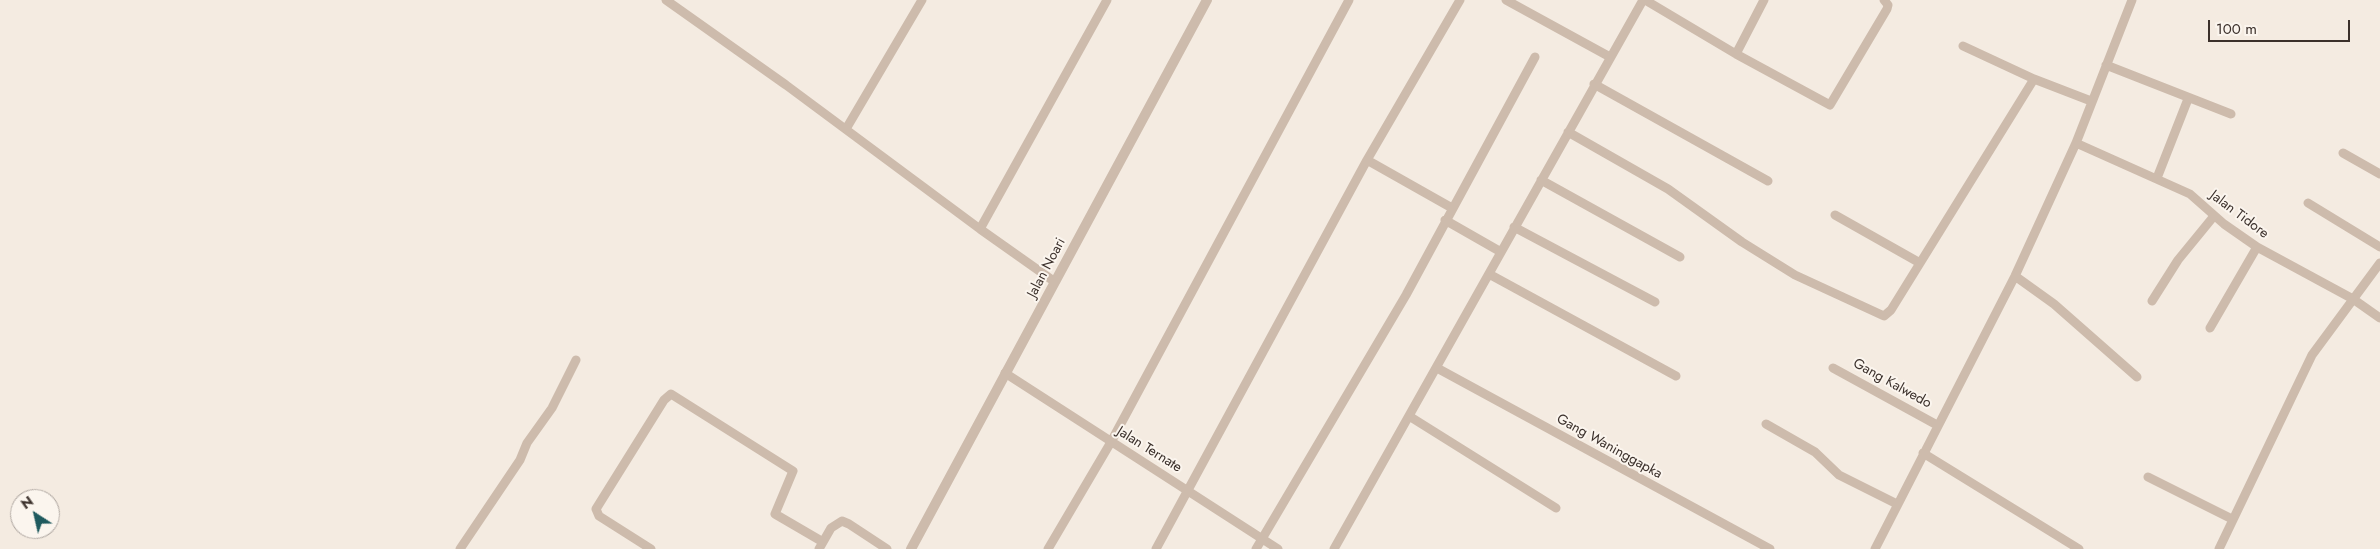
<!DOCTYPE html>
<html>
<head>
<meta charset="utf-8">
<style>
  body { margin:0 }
  #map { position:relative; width:2380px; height:549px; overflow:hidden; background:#f4ebe1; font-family:Jost,sans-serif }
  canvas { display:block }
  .north { position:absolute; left:10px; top:489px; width:50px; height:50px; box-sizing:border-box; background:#fbf5ee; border:1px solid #aea6a0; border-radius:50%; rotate:325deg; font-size:14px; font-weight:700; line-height:20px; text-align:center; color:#3b302b }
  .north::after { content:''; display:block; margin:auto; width:18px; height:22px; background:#1f5a5e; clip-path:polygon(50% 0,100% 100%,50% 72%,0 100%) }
  .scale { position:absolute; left:2208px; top:20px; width:142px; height:22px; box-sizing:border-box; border:2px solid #3b302b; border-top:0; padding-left:6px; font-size:15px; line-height:18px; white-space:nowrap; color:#3b302b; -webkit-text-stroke:4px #fbf5ee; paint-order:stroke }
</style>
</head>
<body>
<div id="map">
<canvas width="2380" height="549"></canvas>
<div class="north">N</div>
<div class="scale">100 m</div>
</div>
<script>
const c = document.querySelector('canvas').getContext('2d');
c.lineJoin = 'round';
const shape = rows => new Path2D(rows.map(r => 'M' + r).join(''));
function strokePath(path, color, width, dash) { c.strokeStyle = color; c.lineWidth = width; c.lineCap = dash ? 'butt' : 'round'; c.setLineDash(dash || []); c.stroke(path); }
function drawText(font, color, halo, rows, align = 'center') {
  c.font = font + ' Jost,sans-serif'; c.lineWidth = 4; c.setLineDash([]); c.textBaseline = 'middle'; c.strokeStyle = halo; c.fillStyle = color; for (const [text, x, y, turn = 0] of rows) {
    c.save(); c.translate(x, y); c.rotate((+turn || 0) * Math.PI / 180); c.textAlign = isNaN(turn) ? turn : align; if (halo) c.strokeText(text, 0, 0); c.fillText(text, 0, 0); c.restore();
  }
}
strokePath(shape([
  [666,0,786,85,980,229,1055,282],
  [1506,0,1610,57],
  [1645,0,1736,54,1830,105,1887,9,1888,5,1884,0],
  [1963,46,2034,79,2091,101],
  [1736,54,1764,0],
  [2106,65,2231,114],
  [1594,84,1768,181],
  [846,129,922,0],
  [1568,132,1668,189,1742,242,1795,275,1884,316,1891,310,2034,79],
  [2076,143,2190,194,2224,224,2257,247,2353,299,2380,318],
  [2343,153,2380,174],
  [1367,160,1452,208],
  [2157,178,2188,99],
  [1541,180,1680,257],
  [2308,203,2380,247],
  [1835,215,1920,263],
  [1445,220,1501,252],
  [1514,227,1655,302],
  [980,229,1107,0],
  [1489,274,1676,376],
  [2015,276,2054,304,2137,377],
  [2152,301,2178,260,2214,216],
  [2210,328,2257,247],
  [1437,368,1770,549],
  [1833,368,1937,425],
  [1005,373,1278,549],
  [1409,416,1556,508],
  [1766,424,1815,452,1839,475,1897,504],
  [1923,453,2079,549],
  [2148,477,2232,519],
  [460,549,520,460,527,443,552,408,576,360],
  [651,549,599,516,596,509,664,400,671,394,793,471,775,514,823,542],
  [819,549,831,528,842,521,849,524,887,549],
  [1048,549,1111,442,1349,0],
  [1156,549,1367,160,1460,0],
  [1256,549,1406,295,1535,57],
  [1334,549,1643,0],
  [1875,549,2015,276,2076,143,2132,0],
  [2219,549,2312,355,2380,263]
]), '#cdbbac', 9);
strokePath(shape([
  [911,549,1207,0]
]), '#cdbbac', 10);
drawText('14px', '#3b302b', '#fbf5ee', [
  ["Jalan Tidore",2239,215,37],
  ["Jalan Noari",1047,268,-62],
  ["Gang Kalwedo",1892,384,29],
  ["Gang Waninggapka",1609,447,29],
  ["Jalan Ternate",1149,450,32]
]);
</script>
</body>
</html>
